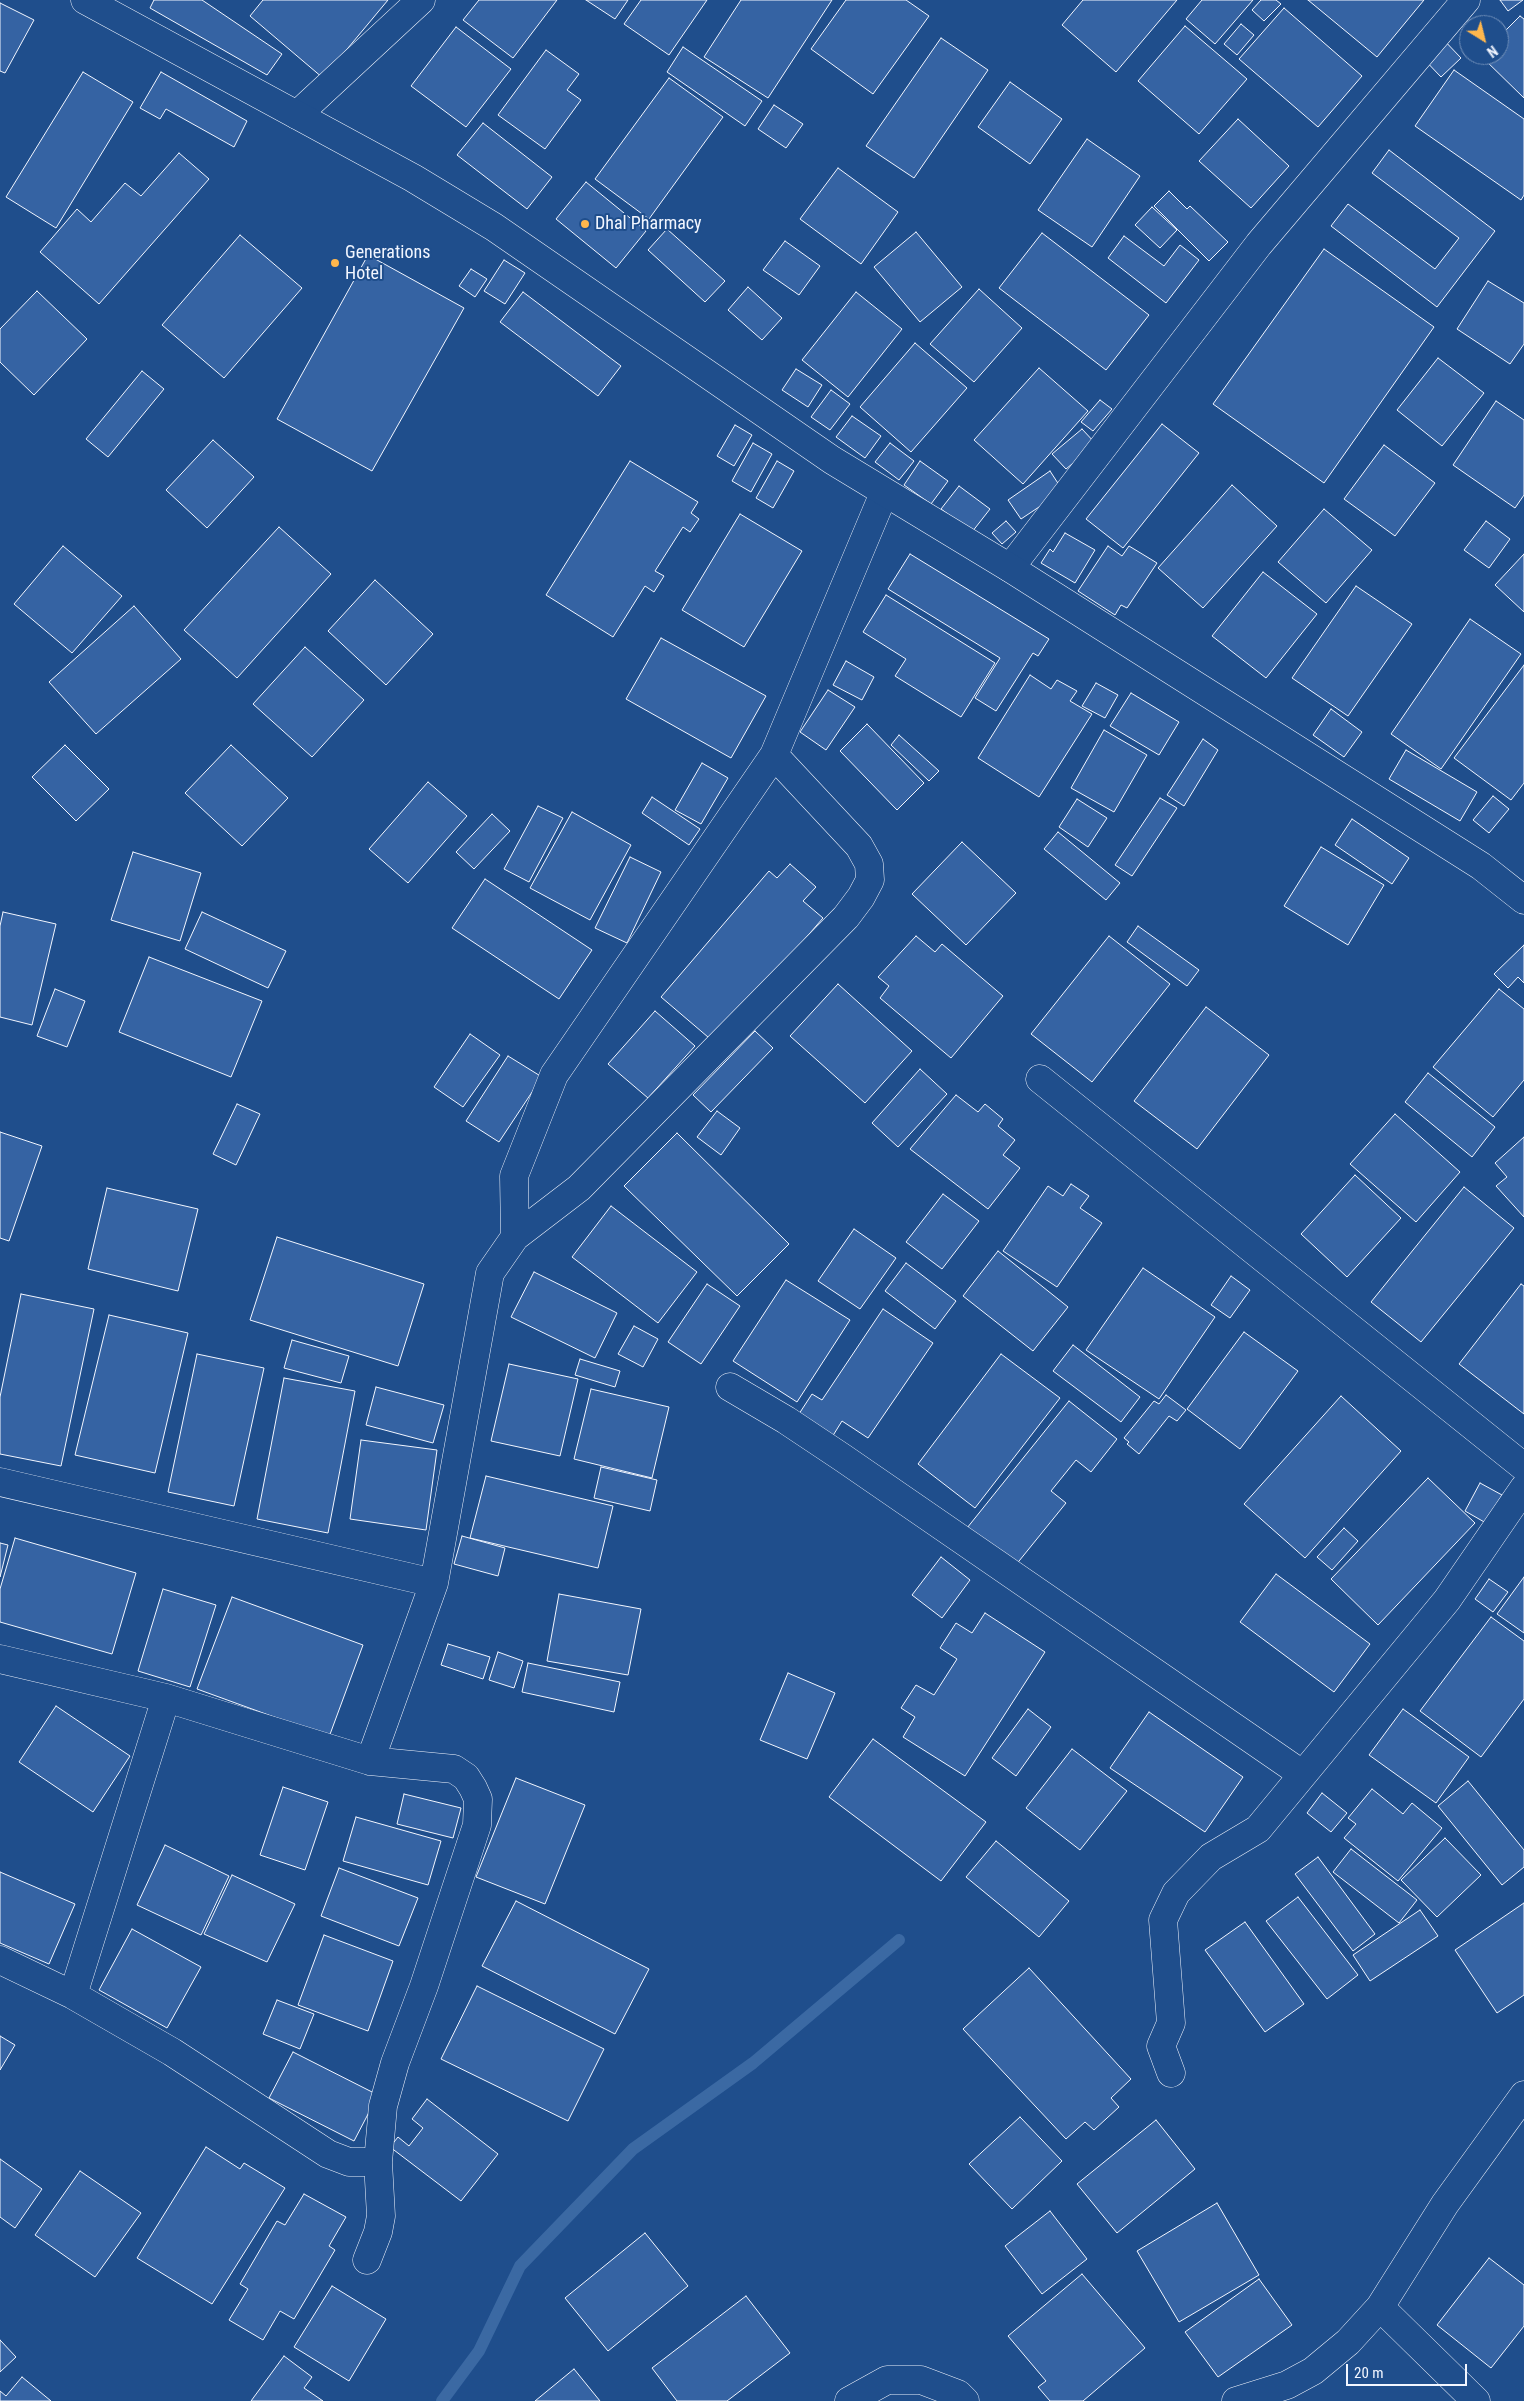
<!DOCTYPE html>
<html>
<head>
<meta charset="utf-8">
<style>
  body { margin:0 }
  #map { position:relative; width:1524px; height:2401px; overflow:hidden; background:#1f4e8c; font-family:"Roboto Condensed",sans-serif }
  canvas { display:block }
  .north { position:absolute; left:1459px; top:15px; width:50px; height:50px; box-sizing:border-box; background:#1f4e8c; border:1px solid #7391ba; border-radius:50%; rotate:144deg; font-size:14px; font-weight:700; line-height:20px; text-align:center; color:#f2f6ff }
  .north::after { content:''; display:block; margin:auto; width:18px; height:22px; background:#ffb74d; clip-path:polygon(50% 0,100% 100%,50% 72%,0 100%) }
  .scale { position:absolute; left:1346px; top:2364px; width:121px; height:22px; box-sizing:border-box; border:2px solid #f2f6ff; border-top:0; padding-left:6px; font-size:15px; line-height:18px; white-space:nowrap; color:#f2f6ff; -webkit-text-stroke:4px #1f4e8c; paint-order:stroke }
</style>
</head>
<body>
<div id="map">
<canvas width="1524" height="2401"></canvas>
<div class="north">N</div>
<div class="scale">20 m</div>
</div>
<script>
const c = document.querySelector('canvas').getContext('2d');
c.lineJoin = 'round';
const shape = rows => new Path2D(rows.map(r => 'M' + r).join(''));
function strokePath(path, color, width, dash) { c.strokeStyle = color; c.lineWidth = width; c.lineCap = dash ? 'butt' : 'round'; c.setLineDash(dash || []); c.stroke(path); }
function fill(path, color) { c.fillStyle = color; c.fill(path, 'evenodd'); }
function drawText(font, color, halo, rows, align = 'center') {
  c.font = font + ' "Roboto Condensed",sans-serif'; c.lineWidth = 4; c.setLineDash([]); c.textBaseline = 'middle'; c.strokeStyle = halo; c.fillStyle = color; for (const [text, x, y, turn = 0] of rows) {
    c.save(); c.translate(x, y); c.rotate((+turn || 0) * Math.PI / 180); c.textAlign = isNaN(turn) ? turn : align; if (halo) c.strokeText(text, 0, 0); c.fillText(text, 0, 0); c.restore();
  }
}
strokePath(shape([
  [442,2401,479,2351,520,2266,633,2149,753,2063,899,1940]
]), '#3b69a3', 12);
const building = shape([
  [154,0,202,0,282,54,267,75,150,8,154,0],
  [263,0,388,0,323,78,250,16,263,0],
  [479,0,557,0,513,58,463,20,479,0],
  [586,0,628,0,615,19,586,0],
  [641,0,707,0,669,55,624,24,641,0],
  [741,0,832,0,768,98,704,57,741,0],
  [846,0,906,0,929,16,873,94,811,49,846,0],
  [1083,0,1177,0,1116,72,1062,25,1083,0],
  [1202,0,1253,0,1215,44,1186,19,1202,0],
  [1261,0,1276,0,1281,4,1264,21,1252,10,1261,0],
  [1308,0,1424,0,1377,57,1308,0],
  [1500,0,1523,0,1508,11,1500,0],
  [0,3,34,20,5,73,0,71,0,3],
  [1284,8,1362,76,1318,127,1239,59,1284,8],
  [1520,16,1524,19,1524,98,1481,56,1499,55,1499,37,1520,16],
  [1241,24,1254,35,1237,55,1224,44,1241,24],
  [1185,26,1247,79,1199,134,1138,81,1185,26],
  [456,27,511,69,466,127,411,86,456,27],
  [1440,36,1461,58,1441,77,1420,55,1440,36],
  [941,38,988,70,914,178,866,146,941,38],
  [683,47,762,101,745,126,667,72,683,47],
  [546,50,579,74,567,90,581,100,545,149,498,115,546,50],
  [1454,70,1524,119,1524,195,1521,200,1415,126,1454,70],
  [83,72,133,102,56,228,6,197,83,72],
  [161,72,247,121,234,147,166,109,160,119,140,108,161,72],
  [669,78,723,117,649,219,595,179,669,78],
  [1010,82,1062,119,1030,164,978,127,1010,82],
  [774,105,803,124,786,148,758,129,774,105],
  [1238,119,1289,166,1251,208,1199,161,1238,119],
  [483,123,552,177,527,209,457,155,483,123],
  [1087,139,1140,176,1092,247,1038,210,1087,139],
  [1389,150,1495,231,1437,307,1331,226,1348,204,1435,269,1459,238,1372,173,1389,150],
  [179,153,209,179,99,304,40,252,77,209,91,222,125,183,141,196,179,153],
  [838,168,898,212,861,264,800,219,838,168],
  [586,182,646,231,616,268,556,219,586,182],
  [1169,191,1187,209,1190,206,1228,242,1209,261,1154,206,1169,191],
  [1152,207,1177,230,1160,248,1135,225,1152,207],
  [667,229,725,281,705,302,648,250,667,229],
  [916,232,962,287,920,322,874,267,916,232],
  [1042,233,1149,315,1106,370,999,288,1042,233],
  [240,235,302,288,224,378,162,325,240,235],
  [1124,236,1164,266,1180,245,1199,260,1166,303,1108,258,1124,236],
  [785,241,820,266,799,295,763,270,785,241],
  [1324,249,1434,327,1324,483,1213,404,1324,249],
  [368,255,464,308,372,471,277,419,368,255],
  [504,260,525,273,505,304,484,291,504,260],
  [471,269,487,279,475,297,459,286,471,269],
  [1488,281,1524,303,1524,344,1510,364,1457,329,1488,281],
  [748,287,782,318,762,340,728,310,748,287],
  [979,289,1022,328,974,382,930,344,979,289],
  [37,291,87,339,34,395,0,362,0,329,37,291],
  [523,292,621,366,598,396,500,322,523,292],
  [856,292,902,329,848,397,802,360,856,292],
  [915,343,967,388,911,452,860,407,915,343],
  [1438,358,1484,393,1442,446,1397,410,1438,358],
  [1039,368,1088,411,1023,484,974,440,1039,368],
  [796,369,822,385,808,407,782,390,796,369],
  [142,371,164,389,108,457,86,439,142,371],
  [831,390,850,404,830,430,811,417,831,390],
  [1100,400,1112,409,1093,431,1081,422,1100,400],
  [1496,401,1524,420,1524,495,1515,508,1453,465,1496,401],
  [852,416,881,436,865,458,836,437,852,416],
  [1162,424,1199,453,1123,548,1086,519,1162,424],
  [735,425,752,435,734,466,717,456,735,425],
  [1082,429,1096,444,1066,469,1052,454,1082,429],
  [213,440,254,477,207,528,166,490,213,440],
  [753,443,772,454,751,492,732,481,753,443],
  [890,443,914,461,899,480,875,462,890,443],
  [1384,445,1435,483,1395,536,1344,499,1384,445],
  [630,461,698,502,691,513,699,519,690,532,683,527,655,571,664,576,654,592,645,586,613,637,546,595,630,461],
  [777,461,794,471,773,508,756,498,777,461],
  [920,461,948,481,931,504,904,485,920,461],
  [1050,471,1063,491,1021,519,1008,500,1050,471],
  [1232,485,1277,526,1203,608,1158,568,1232,485],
  [959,486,990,509,972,532,941,509,959,486],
  [1324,509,1372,550,1326,603,1278,562,1324,509],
  [740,514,802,551,744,647,682,610,740,514],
  [1006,521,1016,532,1002,544,992,533,1006,521],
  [1486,521,1510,539,1489,568,1464,550,1486,521],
  [279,527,331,574,237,678,184,630,279,527],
  [1065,533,1095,550,1075,583,1041,563,1050,549,1053,552,1065,533],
  [63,546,122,596,72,653,14,604,63,546],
  [1108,546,1122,556,1129,546,1157,563,1127,608,1121,605,1115,615,1078,591,1108,546],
  [910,554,1049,639,1038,656,1033,653,996,711,975,698,1000,658,888,589,910,554],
  [1524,554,1524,612,1495,585,1524,554],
  [1263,572,1317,614,1266,678,1212,636,1263,572],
  [375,580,433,634,386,685,328,631,375,580],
  [1356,586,1412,624,1348,716,1292,678,1356,586],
  [886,595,995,663,961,717,895,676,906,659,863,632,886,595],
  [134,606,181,659,96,734,49,682,134,606],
  [1470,619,1521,654,1441,769,1391,734,1470,619],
  [661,638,766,696,731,758,626,699,661,638],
  [305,647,364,700,312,757,253,704,305,647],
  [846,661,874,677,862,700,833,685,846,661],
  [1524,665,1524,783,1511,800,1454,758,1524,665],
  [1030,675,1051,689,1057,680,1077,691,1070,701,1092,714,1039,797,978,758,1030,675],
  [1096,683,1118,695,1105,718,1082,706,1096,683],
  [828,690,855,707,826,750,800,732,828,690],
  [1131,693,1179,722,1159,755,1110,726,1131,693],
  [1331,709,1362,732,1344,757,1313,735,1331,709],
  [867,724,924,783,897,810,840,751,867,724],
  [1104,730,1147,755,1114,812,1071,788,1104,730],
  [899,735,939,771,929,781,891,745,899,735],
  [1203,739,1218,750,1184,806,1167,795,1203,739],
  [65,745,109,789,76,821,32,777,65,745],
  [231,745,288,798,242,846,185,793,231,745],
  [1406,750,1477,792,1460,821,1389,779,1406,750],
  [702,763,728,778,701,824,675,810,702,763],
  [428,782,467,816,408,883,369,849,428,782],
  [1493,796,1509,809,1489,833,1473,820,1493,796],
  [652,797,700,829,689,845,642,813,652,797],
  [1160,798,1177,808,1132,876,1115,865,1160,798],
  [1077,799,1107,818,1088,847,1059,827,1077,799],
  [538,806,563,818,529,882,504,869,538,806],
  [572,812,631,845,590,920,530,888,572,812],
  [492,814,510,831,474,869,456,852,492,814],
  [1352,819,1409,858,1392,884,1335,845,1352,819],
  [1058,832,1120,883,1106,900,1044,849,1058,832],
  [962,842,1016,893,966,945,912,894,962,842],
  [1321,847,1384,885,1348,945,1284,906,1321,847],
  [133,852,201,873,180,941,111,920,133,852],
  [630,857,661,872,627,943,595,928,630,857],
  [790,864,816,887,803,901,823,918,715,1043,661,997,769,871,777,878,790,864],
  [485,879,592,950,559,999,452,928,485,879],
  [3,912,56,924,32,1025,0,1017,0,926,3,912],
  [202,912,286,951,268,988,185,949,202,912],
  [1138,926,1199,970,1187,986,1127,942,1138,926],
  [916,936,935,952,942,944,1003,996,951,1058,880,998,889,986,878,977,916,936],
  [1109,936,1170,984,1092,1082,1031,1034,1109,936],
  [1524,945,1524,983,1518,977,1508,988,1494,974,1524,945],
  [149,957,262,1001,231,1077,119,1032,149,957],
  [838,984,912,1051,865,1103,790,1036,838,984],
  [55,989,85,1001,67,1047,37,1036,55,989],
  [1499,989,1524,1009,1524,1080,1493,1117,1433,1067,1499,989],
  [1206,1007,1269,1055,1197,1149,1134,1101,1206,1007],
  [655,1011,695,1046,648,1098,608,1064,655,1011],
  [755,1031,773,1048,711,1112,693,1095,755,1031],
  [470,1034,500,1055,463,1107,434,1087,470,1034],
  [508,1056,542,1077,499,1142,466,1121,508,1056],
  [920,1069,947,1094,898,1147,872,1123,920,1069],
  [1428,1073,1495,1127,1472,1157,1405,1102,1428,1073],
  [956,1095,978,1112,985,1104,1003,1119,998,1126,1015,1140,1003,1155,1020,1168,988,1209,910,1149,956,1095],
  [237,1104,260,1114,236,1165,213,1154,237,1104],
  [717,1111,740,1128,721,1155,697,1137,717,1111],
  [1395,1114,1460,1172,1416,1222,1350,1164,1395,1114],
  [0,1132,42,1146,9,1241,0,1238,0,1132],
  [677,1133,789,1244,737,1296,624,1186,677,1133],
  [1524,1137,1524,1217,1496,1186,1507,1177,1495,1163,1524,1137],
  [1355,1175,1401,1218,1347,1277,1301,1234,1355,1175],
  [1071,1184,1089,1196,1080,1208,1102,1223,1057,1287,1003,1251,1048,1186,1063,1196,1071,1184],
  [1464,1187,1514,1228,1421,1342,1371,1302,1464,1187],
  [107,1188,198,1209,178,1291,88,1269,107,1188],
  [943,1194,979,1221,942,1269,906,1242,943,1194],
  [611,1206,697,1272,658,1323,572,1257,611,1206],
  [854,1229,896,1258,860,1309,818,1281,854,1229],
  [277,1237,424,1284,398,1366,250,1320,277,1237],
  [998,1251,1068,1307,1033,1351,963,1296,998,1251],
  [906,1263,956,1301,935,1329,885,1291,906,1263],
  [1143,1268,1215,1317,1159,1399,1086,1350,1143,1268],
  [534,1272,617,1313,595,1358,511,1317,534,1272],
  [1231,1276,1250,1290,1230,1318,1211,1305,1231,1276],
  [786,1280,850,1320,797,1402,733,1361,786,1280],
  [707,1284,740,1306,701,1364,668,1342,707,1284],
  [1521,1284,1524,1286,1524,1414,1459,1364,1521,1284],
  [21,1294,94,1309,61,1466,0,1454,0,1397,21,1294],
  [883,1309,933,1343,868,1438,842,1421,829,1442,797,1417,812,1394,822,1400,883,1309],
  [109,1315,188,1333,155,1473,75,1455,109,1315],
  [634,1326,658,1339,643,1367,618,1354,634,1326],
  [1244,1332,1298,1371,1240,1449,1187,1409,1244,1332],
  [292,1340,349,1356,341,1383,284,1368,292,1340],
  [1073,1345,1140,1397,1121,1422,1053,1371,1073,1345],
  [197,1354,264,1368,234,1506,168,1492,197,1354],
  [1001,1354,1060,1398,975,1508,918,1464,1001,1354],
  [580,1359,620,1371,615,1387,575,1375,580,1359],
  [509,1364,578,1379,560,1456,491,1441,509,1364],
  [284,1378,355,1391,328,1533,257,1519,284,1378],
  [376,1387,444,1405,433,1443,366,1425,376,1387],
  [591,1389,669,1407,652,1478,574,1459,591,1389],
  [1166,1395,1186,1410,1177,1421,1169,1416,1139,1454,1127,1444,1129,1442,1124,1438,1154,1401,1159,1404,1166,1395],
  [1341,1396,1401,1451,1305,1558,1244,1504,1341,1396],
  [1069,1401,1117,1439,1091,1472,1076,1460,1051,1491,1066,1503,1015,1566,967,1528,1069,1401],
  [361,1440,437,1450,426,1530,350,1519,361,1440],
  [601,1467,657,1480,650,1511,594,1498,601,1467],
  [486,1476,613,1506,598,1568,470,1538,486,1476],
  [1428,1478,1475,1523,1378,1625,1331,1579,1428,1478],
  [1480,1483,1502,1495,1486,1523,1465,1511,1480,1483],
  [1344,1528,1358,1541,1332,1570,1317,1557,1344,1528],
  [462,1536,505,1548,498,1576,454,1564,462,1536],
  [15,1538,136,1573,112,1654,0,1622,0,1589,15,1538],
  [0,1543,8,1545,0,1577,0,1543],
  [941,1557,970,1580,942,1618,912,1595,941,1557],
  [1276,1574,1370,1644,1334,1692,1240,1622,1276,1574],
  [1524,1577,1524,1633,1497,1614,1524,1577],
  [1489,1579,1508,1592,1493,1612,1475,1599,1489,1579],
  [163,1589,216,1605,190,1687,138,1671,163,1589],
  [559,1594,641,1609,628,1675,547,1661,559,1594],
  [232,1597,363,1645,329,1737,197,1689,232,1597],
  [985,1613,1045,1652,965,1776,903,1737,915,1717,901,1708,916,1685,934,1695,957,1659,940,1648,956,1623,972,1633,985,1613],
  [1491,1617,1524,1641,1524,1699,1481,1757,1420,1711,1491,1617],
  [448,1644,490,1657,483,1679,441,1665,448,1644],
  [498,1652,523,1661,514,1688,489,1680,498,1652],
  [528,1663,620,1682,614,1712,522,1692,528,1663],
  [788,1673,835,1693,807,1759,760,1740,788,1673],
  [56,1706,130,1756,93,1812,19,1762,56,1706],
  [1028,1709,1051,1727,1016,1776,992,1758,1028,1709],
  [1403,1709,1469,1757,1436,1803,1369,1755,1403,1709],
  [1149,1712,1243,1777,1205,1832,1110,1768,1149,1712],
  [873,1739,986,1822,941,1881,829,1797,873,1739],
  [1072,1749,1127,1791,1080,1850,1026,1808,1072,1749],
  [516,1778,585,1805,545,1904,476,1877,516,1778],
  [1468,1781,1524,1850,1524,1867,1502,1885,1438,1806,1468,1781],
  [283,1787,328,1802,305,1870,260,1855,283,1787],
  [1372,1789,1403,1814,1412,1803,1442,1828,1398,1881,1344,1838,1356,1824,1348,1818,1372,1789],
  [1322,1793,1347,1813,1331,1832,1307,1813,1322,1793],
  [404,1794,461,1808,453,1838,397,1824,404,1794],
  [356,1817,441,1841,428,1885,343,1861,356,1817],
  [1445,1838,1481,1875,1437,1917,1401,1880,1445,1838],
  [996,1841,1069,1901,1039,1937,966,1877,996,1841],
  [165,1845,229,1876,201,1935,137,1905,165,1845],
  [1351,1849,1417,1900,1399,1923,1333,1872,1351,1849],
  [1318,1857,1375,1934,1353,1951,1295,1874,1318,1857],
  [339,1868,418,1898,399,1946,321,1916,339,1868],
  [0,1872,75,1904,49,1964,0,1943,0,1872],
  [232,1875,295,1904,267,1962,204,1934,232,1875],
  [1298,1897,1358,1975,1327,1999,1266,1921,1298,1897],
  [516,1901,649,1969,615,2034,482,1966,516,1901],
  [1524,1903,1524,1995,1497,2013,1455,1950,1524,1903],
  [1420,1910,1438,1936,1370,1981,1353,1955,1420,1910],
  [1245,1922,1304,2004,1265,2032,1205,1950,1245,1922],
  [132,1929,201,1967,167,2028,99,1990,132,1929],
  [324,1935,393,1961,368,2031,298,2005,324,1935],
  [1029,1968,1131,2079,1111,2098,1119,2107,1094,2130,1085,2122,1066,2139,963,2029,1029,1968],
  [477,1986,604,2049,568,2121,441,2059,477,1986],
  [277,2000,314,2014,300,2049,263,2034,277,2000],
  [0,2036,15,2045,0,2070,0,2036],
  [293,2052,378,2095,354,2141,269,2098,293,2052],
  [427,2099,498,2154,461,2201,390,2147,398,2137,409,2146,423,2128,412,2119,427,2099],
  [1020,2117,1062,2161,1012,2209,969,2164,1020,2117],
  [1156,2120,1195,2169,1117,2233,1077,2184,1156,2120],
  [206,2147,240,2169,244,2163,285,2188,212,2304,137,2258,206,2147],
  [0,2159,42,2189,15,2228,0,2217,0,2159],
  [80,2171,141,2213,95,2277,35,2235,80,2171],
  [304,2194,346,2217,329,2246,335,2250,294,2319,280,2311,263,2340,229,2320,248,2289,240,2284,277,2221,285,2225,304,2194],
  [1217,2203,1259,2275,1179,2322,1137,2251,1217,2203],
  [1050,2211,1087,2259,1042,2294,1005,2246,1050,2211],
  [645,2233,688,2286,608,2351,565,2298,645,2233],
  [1489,2258,1524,2285,1524,2326,1491,2368,1437,2325,1489,2258],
  [1082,2274,1145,2348,1083,2401,1050,2401,1038,2387,1046,2381,1008,2336,1082,2274],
  [1259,2279,1292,2325,1218,2377,1185,2332,1259,2279],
  [332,2286,386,2319,349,2381,294,2347,332,2286],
  [746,2296,790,2353,727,2401,677,2401,652,2368,746,2296],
  [0,2340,16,2357,0,2372,0,2340],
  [284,2356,312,2377,304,2388,323,2401,251,2401,284,2356],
  [574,2369,600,2401,535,2401,574,2369],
  [22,2377,51,2401,0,2401,0,2391,6,2396,22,2377]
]);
fill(building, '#3563a3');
strokePath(building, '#f2f6ff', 1);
const street = shape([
  [297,115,421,0],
  [1010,568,1259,244,1466,0],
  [1040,1079,1524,1467],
  [515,1237,579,1188,846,917,861,897,870,880,869,864,859,846,774,755],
  [730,1387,786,1420,843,1458,1302,1774],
  [0,1482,434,1583],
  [0,1659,166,1698,370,1761,454,1769,466,1777,473,1788,478,1799,477,1825,424,1986,395,2063,383,2106,378,2162,381,2216,378,2232,367,2260],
  [370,1761,434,1583,490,1273,515,1237,514,1176,554,1075,774,755,884,493],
  [0,1960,73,1995,172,2052,328,2154,349,2162,378,2162],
  [73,1995,166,1698],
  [1171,2073,1161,2046,1171,2023,1163,1920,1176,1893,1211,1857,1258,1829,1447,1600,1524,1488],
  [1380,2307,1476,2401],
  [849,2401,887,2380,921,2380,958,2394,965,2401],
  [1236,2401,1287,2385,1313,2371,1348,2342,1380,2307,1445,2204,1524,2095]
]);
const secondary = shape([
  [85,0,413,178,494,227,832,460,1010,568,1481,866,1524,900]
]);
strokePath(street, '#f2f6ff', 29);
strokePath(secondary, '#f2f6ff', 29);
strokePath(street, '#1f4e8c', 28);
strokePath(secondary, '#1f4e8c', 28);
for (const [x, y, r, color] of [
  [585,224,5,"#ffb74d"],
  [335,263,5,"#ffb74d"]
]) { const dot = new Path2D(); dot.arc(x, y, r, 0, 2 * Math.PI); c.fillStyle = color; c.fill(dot); strokePath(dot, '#1f4e8c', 2); }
drawText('18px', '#f2f6ff', '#1f4e8c', [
  ["Dhal Pharmacy",595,224],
  ["Generations",345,253],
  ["Hotel",345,274]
], 'left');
</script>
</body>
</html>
